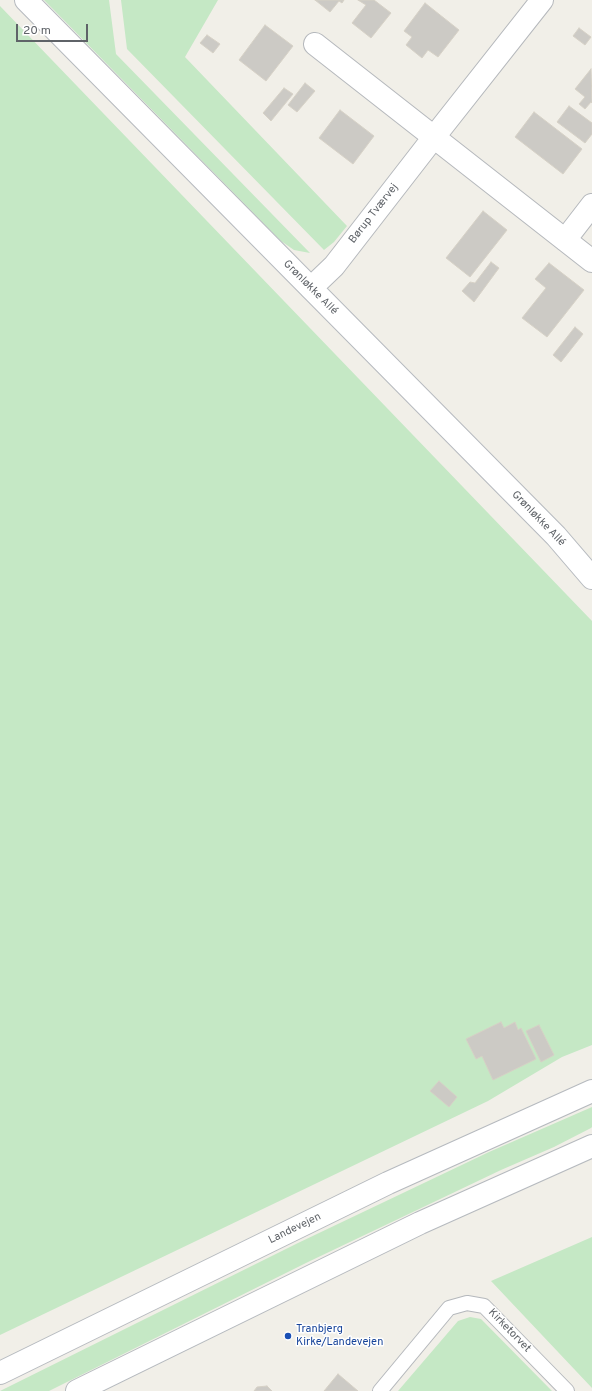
<!DOCTYPE html>
<html>
<head>
<meta charset="utf-8">
<style>
  body { margin:0 }
  #map { position:relative; width:592px; height:1391px; overflow:hidden; background:#f1efe8; font-family:Overpass,sans-serif }
  canvas { display:block }
  .scale { position:absolute; left:16px; top:24px; width:72px; height:18px; box-sizing:border-box; border:2px solid #5f6368; border-top:0; padding-left:5px; font-size:12px; line-height:14px; white-space:nowrap; color:#5f6368; -webkit-text-stroke:3px #fff; paint-order:stroke }
</style>
</head>
<body>
<div id="map">
<canvas width="592" height="1391"></canvas>
<div class="scale">20 m</div>
</div>
<script>
const c = document.querySelector('canvas').getContext('2d');
c.lineJoin = 'round';
function fill(path, color) { c.fillStyle = color; c.fill(path, 'evenodd'); }
const shape = rows => new Path2D(rows.map(r => 'M' + r).join(''));
function strokePath(path, color, width, dash) { c.strokeStyle = color; c.lineWidth = width; c.lineCap = dash ? 'butt' : 'round'; c.setLineDash(dash || []); c.stroke(path); }
function drawText(font, color, halo, rows, align = 'center') {
  c.font = font + ' Overpass,sans-serif'; c.lineWidth = 3; c.setLineDash([]); c.textBaseline = 'middle'; c.strokeStyle = halo; c.fillStyle = color; for (const [text, x, y, turn = 0] of rows) {
    c.save(); c.translate(x, y); c.rotate((+turn || 0) * Math.PI / 180); c.textAlign = isNaN(turn) ? turn : align; if (halo) c.strokeText(text, 0, 0); c.fillText(text, 0, 0); c.restore();
  }
}
fill(shape([
  [44,0,109,0,116,54,310,253,294,250,281,241],
  [121,0,218,0,185,57,347,226,334,242,324,250,127,49],
  [0,6,592,621,592,1045,562,1057,488,1101,0,1335],
  [592,1107,592,1127,591,1128,554,1147,501,1170,308,1262,49,1391,0,1391,298,1243,489,1152],
  [592,1237,592,1388,491,1281],
  [470,1317,481,1319,552,1391,398,1391,458,1321]
]), '#c5e8c5');
const building = shape([
  [315,0,344,0,342,3,339,1,330,12,315,0],
  [358,0,374,0,391,13,371,38,352,23,366,5,358,0],
  [425,3,459,30,438,57,428,50,422,58,406,45,412,37,404,31,425,3],
  [265,25,293,46,266,81,239,60,265,25],
  [579,28,591,37,585,45,573,36,579,28],
  [207,35,220,44,213,53,200,43,207,35],
  [591,69,592,103,591,102,585,109,579,104,585,97,575,89,591,69],
  [305,83,315,91,297,112,288,105,305,83],
  [284,88,293,94,271,121,263,113,284,88],
  [569,106,592,123,592,134,585,143,557,122,569,106],
  [340,110,374,136,353,164,319,138,340,110],
  [534,112,582,149,563,174,515,137,534,112],
  [483,211,507,230,470,277,446,258,483,211],
  [491,262,499,268,474,302,462,291,470,282,475,283,491,262],
  [549,263,584,290,547,337,522,318,546,288,535,279,549,263],
  [575,327,583,334,561,362,553,355,575,327],
  [501,1022,504,1028,515,1022,518,1030,521,1028,536,1059,493,1080,482,1056,476,1059,466,1039,501,1022],
  [539,1025,554,1055,541,1062,526,1031,539,1025],
  [439,1081,457,1097,449,1107,430,1091,439,1081],
  [338,1374,358,1391,324,1391,338,1374],
  [267,1386,272,1391,254,1391,257,1387,267,1386]
]);
fill(building, '#cccac5');
strokePath(building, '#d6d1c6', 1);
const lane = shape([
  [380,1391,449,1308,467,1303,484,1306,567,1391]
]);
const street = shape([
  [315,44,592,261],
  [565,240,592,205],
  [311,288,334,266,434,137,542,0]
]);
const secondary = shape([
  [26,0,556,536,592,578],
  [0,1373,388,1183,592,1091],
  [77,1391,420,1223,592,1146]
]);
strokePath(lane, '#b5b8bc', 16);
strokePath(street, '#b5b8bc', 24);
strokePath(secondary, '#b6babf', 24);
strokePath(lane, '#fff', 14);
strokePath(street, '#fff', 22);
strokePath(secondary, '#fff', 22);
for (const [x, y, r, color] of [
  [288,1336,4,"#1a4fb4"]
]) { const dot = new Path2D(); dot.arc(x, y, r, 0, 2 * Math.PI); c.fillStyle = color; c.fill(dot); strokePath(dot, '#fff', 1.5); }
drawText('11px', '#5f6368', '#fff', [
  ["Børup Tværvej",374,214,-52],
  ["Grønløkke Allé",310,288,45],
  ["Grønløkke Allé",538,519,46],
  ["Landevejen",295,1229,-26],
  ["Kirketorvet",509,1331,46]
]);
drawText('11px', '#164399', '#fff', [
  ["Tranbjerg",296,1330],
  ["Kirke/Landevejen",296,1343]
], 'left');
</script>
</body>
</html>
